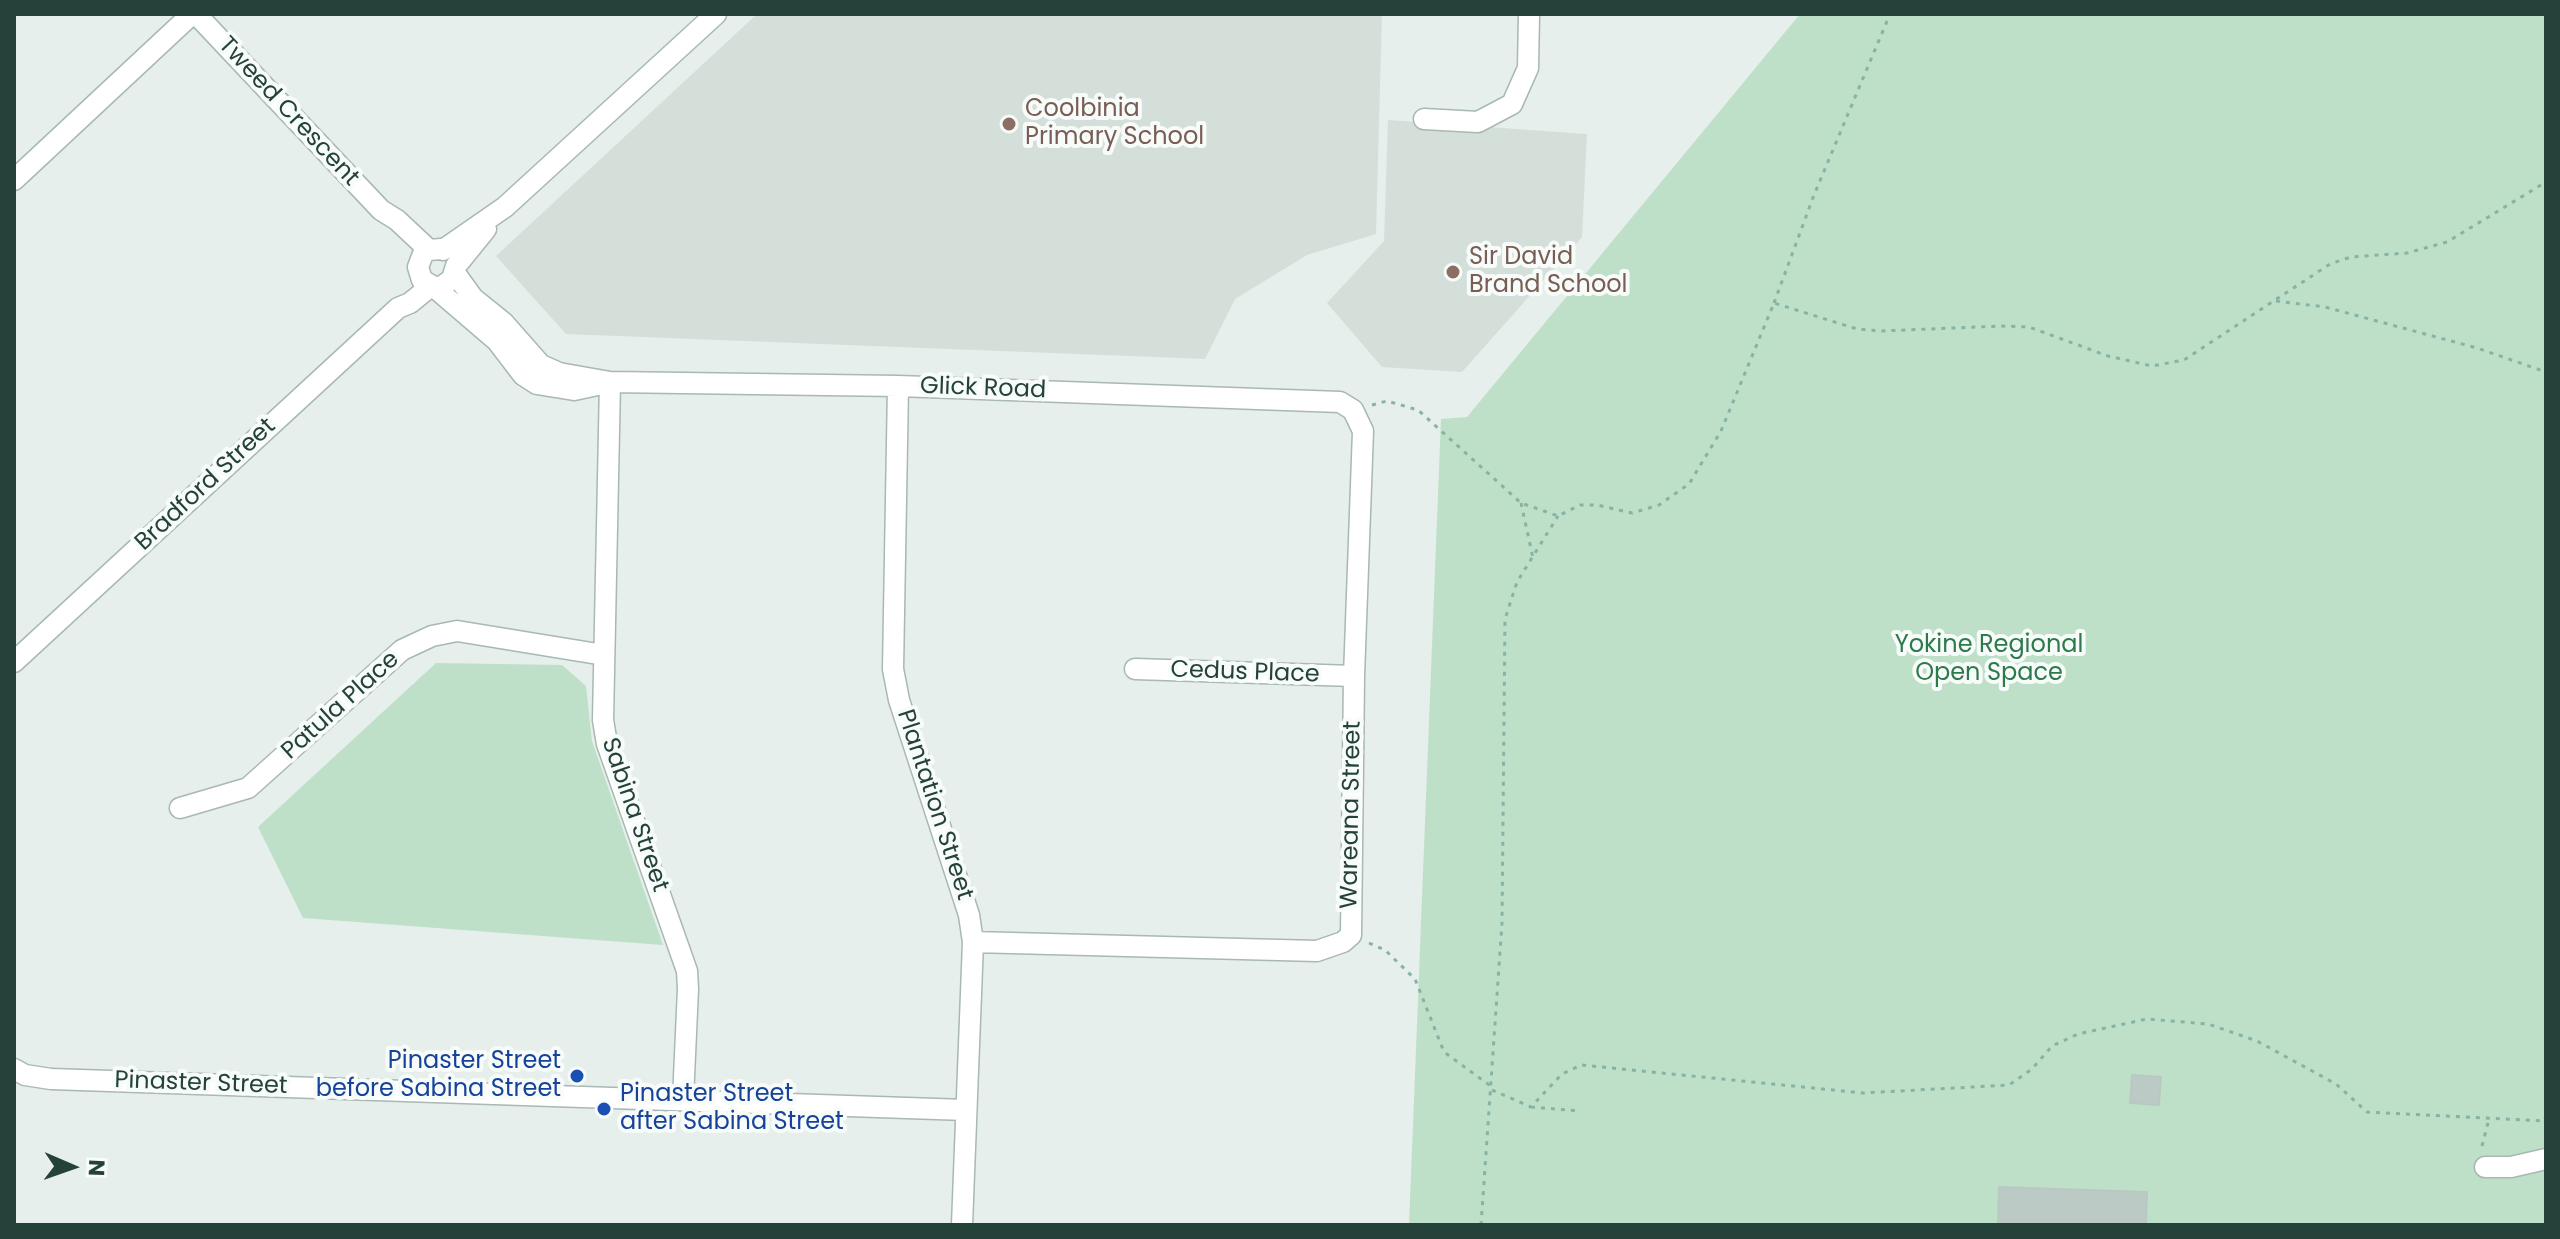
<!DOCTYPE html>
<html>
<head>
<meta charset="utf-8">
<style>
  body { margin:0 }
  #map { position:relative; width:2560px; height:1239px; overflow:hidden; background:#e6efeb; font-family:Poppins,sans-serif }
  canvas { display:block }
  .frame { position:absolute; inset:0; border:16px solid #24423a; pointer-events:none }
  .north { position:absolute; left:32px; top:1127px; width:80px; height:80px; -webkit-text-stroke:6px #f7fbf9; paint-order:stroke; rotate:92deg; font-size:22px; font-weight:700; line-height:32px; text-align:center; color:#24423a }
  .north::after { content:''; display:block; margin:auto; width:28px; height:36px; background:#24423a; clip-path:polygon(50% 0,100% 100%,50% 72%,0 100%) }
</style>
</head>
<body>
<div id="map">
<canvas width="2560" height="1239"></canvas>
<div class="frame"></div>
<div class="north">N</div>
</div>
<script>
const c = document.querySelector('canvas').getContext('2d');
c.lineJoin = 'round';
function fill(path, color) { c.fillStyle = color; c.fill(path, 'evenodd'); }
const shape = rows => new Path2D(rows.map(r => 'M' + r).join(''));
function strokePath(path, color, width, dash) { c.strokeStyle = color; c.lineWidth = width; c.lineCap = dash ? 'butt' : 'round'; c.setLineDash(dash || []); c.stroke(path); }
function drawText(font, color, halo, rows, align = 'center') {
  c.font = font + ' Poppins,sans-serif'; c.lineWidth = 8; c.setLineDash([]); c.textBaseline = 'middle'; c.strokeStyle = halo; c.fillStyle = color; for (const [text, x, y, turn = 0] of rows) {
    c.save(); c.translate(x, y); c.rotate((+turn || 0) * Math.PI / 180); c.textAlign = isNaN(turn) ? turn : align; if (halo) c.strokeText(text, 0, 0); c.fillText(text, 0, 0); c.restore();
  }
}
fill(shape([
  [757,14,1382,14,1376,234,1307,255,1235,299,1205,359,566,334,496,256],
  [1388,120,1587,134,1582,237,1462,372,1382,367,1327,303,1384,241]
]), '#d4dfda');
fill(shape([
  [1800,14,2546,14,2546,1225,1409,1225,1441,419,1467,417],
  [436,663,562,665,586,686,592,741,663,945,303,918,258,827]
]), '#bfe0c8');
const building = shape([
  [2132,1075,2161,1077,2159,1105,2130,1103,2132,1075],
  [1999,1187,2147,1192,2146,1225,1998,1225,1999,1187]
]);
fill(building, '#bbcac4');
strokePath(building, '#b8c9c2', 2);
const minor = shape([
  [196,14,381,210,397,220,429,250],
  [1424,119,1478,122,1512,104,1528,68,1529,14],
  [14,180,192,14],
  [441,249,429,250,423,254,418,267,422,280,434,287,441,287,452,279,456,266,486,229],
  [443,250,505,207,716,14],
  [455,273,473,298,504,323,541,365,559,373,610,382,898,386,1340,402,1353,410,1363,431,1354,676,1351,935,1343,942,1317,951,973,942],
  [434,287,497,341,523,375,537,384,574,390,602,384],
  [610,382,603,720,607,744,687,971,688,989,683,1099],
  [898,386,893,669,899,700,969,915,973,942,962,1225],
  [14,662,398,308,410,303,431,286],
  [1135,669,1354,676],
  [180,808,248,788,402,650,432,636,457,631,604,655],
  [14,1069,25,1075,51,1079,966,1110],
  [2485,1167,2511,1167,2546,1159]
]);
strokePath(minor, '#a8b8b2', 23);
strokePath(shape([
  [2276,301,2325,307,2477,348,2546,372],
  [1774,303,1814,195,1890,14],
  [1372,405,1387,401,1418,410,1521,503,1558,516,1580,505,1597,505,1632,513,1659,505,1689,484,1721,431,1774,303,1857,329,1882,331,2001,326,2029,327,2108,356,2152,366,2184,360,2330,264,2351,257,2407,253,2447,242,2546,182],
  [1521,503,1533,558],
  [1369,943,1385,950,1415,979,1444,1052,1492,1087],
  [1492,1090,1531,1107,1562,1074,1581,1065,1863,1093,2009,1085,2032,1069,2052,1046,2078,1034,2147,1019,2208,1024,2257,1041,2336,1084,2367,1112,2546,1121],
  [1531,1107,1580,1111],
  [2482,1146,2489,1119],
  [1481,1225,1502,923,1505,619,1517,582,1558,516]
]), '#86b3a5', 3, [4, 6]);
strokePath(minor, '#fff', 20);
for (const [x, y, r, color] of [
  [1009,124,8,"#8d6e63"],
  [1453,272,8,"#8d6e63"],
  [577,1076,8,"#1a4fb4"],
  [604,1109,8,"#1a4fb4"]
]) { const dot = new Path2D(); dot.arc(x, y, r, 0, 2 * Math.PI); c.fillStyle = color; c.fill(dot); strokePath(dot, '#f7fbf9', 3); }
drawText('24px', '#785e54', '#f7fbf9', [
  ["Coolbinia",1025,110],
  ["Primary School",1025,138],
  ["Sir David",1469,258],
  ["Brand School",1469,286]
], 'left');
drawText('24px', '#24423a', '#f7fbf9', [
  ["Tweed Crescent",288,112,47],
  ["Glick Road",983,389,2],
  ["Bradford Street",206,485,-43],
  ["Cedus Place",1245,673,2],
  ["Patula Place",341,706,-42],
  ["Plantation Street",934,805,72],
  ["Sabina Street",634,815,71],
  ["Wareana Street",1352,815,-89],
  ["Pinaster Street",201,1084,2]
]);
drawText('24px', '#2d7a4b', '#f7fbf9', [
  ["Yokine Regional",1989,646],
  ["Open Space",1989,674]
]);
drawText('24px', '#164399', '#f7fbf9', [
  ["Pinaster Street",561,1062],
  ["before Sabina Street",561,1090],
  ["Pinaster Street",620,1095,"left"],
  ["after Sabina Street",620,1123,"left"]
], 'right');
</script>
</body>
</html>
